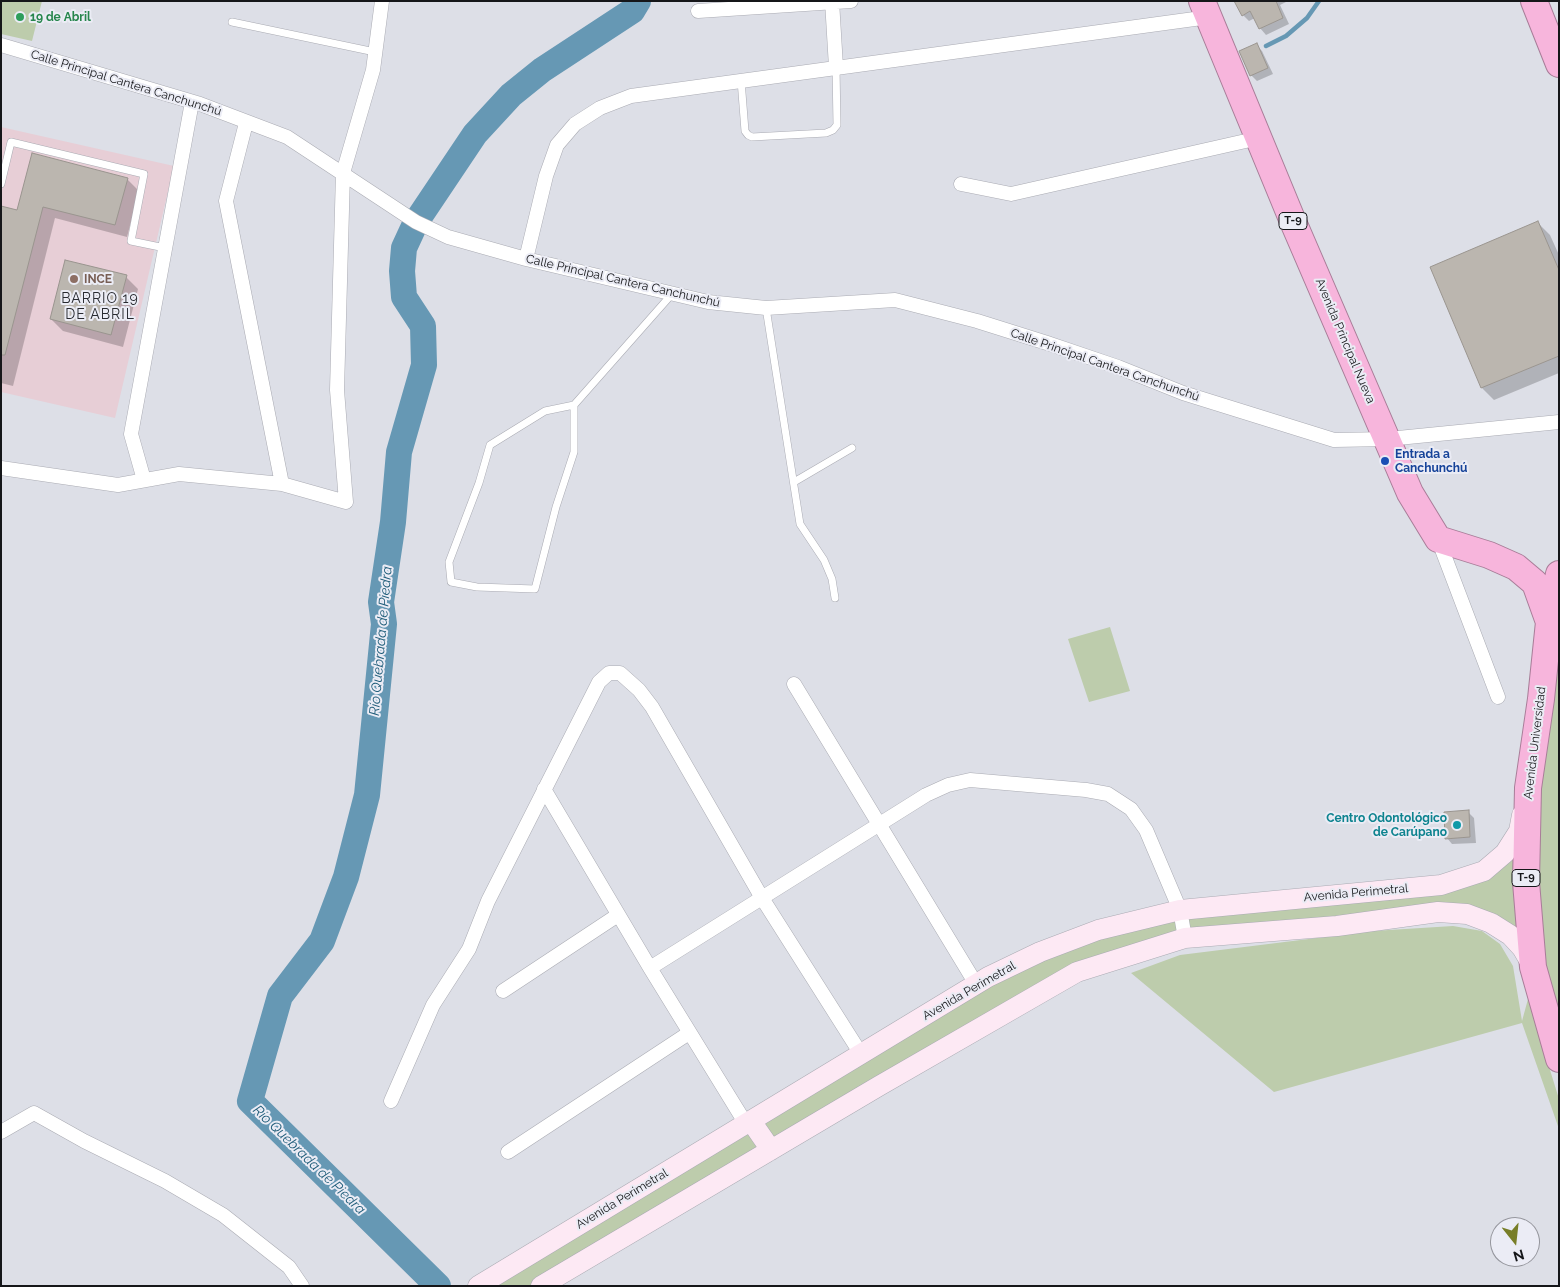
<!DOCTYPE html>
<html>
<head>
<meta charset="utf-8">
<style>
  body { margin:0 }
  #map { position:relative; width:1560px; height:1287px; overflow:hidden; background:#dddfe7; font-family:Raleway,sans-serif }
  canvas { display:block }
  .frame { position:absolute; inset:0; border:2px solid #151619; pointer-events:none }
  .north { position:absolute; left:1490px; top:1217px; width:50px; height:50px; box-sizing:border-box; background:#ebecf5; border:1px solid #95969d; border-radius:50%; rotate:164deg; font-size:14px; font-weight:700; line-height:20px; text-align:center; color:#151619 }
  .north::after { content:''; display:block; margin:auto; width:18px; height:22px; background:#787e28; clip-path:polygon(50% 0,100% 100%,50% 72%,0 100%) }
</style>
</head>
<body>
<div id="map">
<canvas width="1560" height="1287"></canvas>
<div class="frame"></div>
<div class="north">N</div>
</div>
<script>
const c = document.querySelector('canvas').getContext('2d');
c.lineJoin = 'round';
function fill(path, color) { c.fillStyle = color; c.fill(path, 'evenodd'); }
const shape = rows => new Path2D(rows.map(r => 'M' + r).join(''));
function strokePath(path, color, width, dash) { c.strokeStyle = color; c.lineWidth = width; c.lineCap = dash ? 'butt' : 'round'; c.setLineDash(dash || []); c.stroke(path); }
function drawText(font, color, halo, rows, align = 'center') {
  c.font = font + ' Raleway,sans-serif'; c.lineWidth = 4; c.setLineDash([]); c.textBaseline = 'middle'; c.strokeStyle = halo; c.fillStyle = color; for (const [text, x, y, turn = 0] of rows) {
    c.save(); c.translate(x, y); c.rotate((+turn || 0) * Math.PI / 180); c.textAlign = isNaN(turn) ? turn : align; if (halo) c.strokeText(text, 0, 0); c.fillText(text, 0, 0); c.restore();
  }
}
fill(shape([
  [1,127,174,166,115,418,1,392]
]), '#e7ced6');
fill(shape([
  [1,1,42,1,32,41,1,34],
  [1110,627,1130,691,1089,702,1068,639],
  [1559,628,1559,1014,1545,967,1533,827],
  [1519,831,1522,940,1477,910,1185,938,1077,972,541,1286,478,1286,987,977,1098,930,1484,871],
  [1453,926,1482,931,1500,944,1513,966,1522,1021,1528,999,1559,1099,1559,1129,1522,1023,1274,1092,1131,973,1180,955,1373,931]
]), '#bdccac');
fill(shape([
  [1236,1,1288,1,1280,5,1289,24,1266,35,1260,28,1255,18,1249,21,1243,15],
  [1256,45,1262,51,1273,74,1257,81,1251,75],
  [127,179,139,191,127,237,55,218,13,386,1,383,1,207,18,211],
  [1538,223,1550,235,1559,255,1559,373,1494,400,1482,388,1431,267],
  [126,277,138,289,123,347,63,331,51,319],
  [1468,812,1474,818,1476,843,1452,844,1447,838]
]), '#0003');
strokePath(shape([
  [1266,46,1286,36,1307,18,1319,1]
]), '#6698b4', 4.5);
strokePath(shape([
  [438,1286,250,1101,280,996,322,941,346,877,367,795,384,624,381,602,393,522,399,452,424,365,423,326,404,297,402,271,404,248,416,222,475,134,511,95,542,70,632,11,638,1]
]), '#6698b4', 26);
const building = shape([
  [1234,1,1276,1,1283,18,1259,29,1250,11,1242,16,1234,1],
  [1257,43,1268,68,1250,76,1239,51,1257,43],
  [32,153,128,178,115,225,43,207,5,355,1,355,1,206,17,210,32,153],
  [1538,221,1559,270,1559,356,1481,388,1430,267,1538,221],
  [65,260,127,275,111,335,50,319,65,260],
  [1469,810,1470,837,1445,839,1444,812,1469,810]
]);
fill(building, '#bbb6af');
strokePath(building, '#9a958f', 1);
const lane = shape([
  [232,22,375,52],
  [741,80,745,131,748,135,752,137,826,133,833,130,837,125,836,67],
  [1,184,11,142,144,174,131,241,165,248],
  [766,308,800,524,824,560,832,579,835,598],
  [574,405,574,452,556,507,535,589,477,587,451,582,449,562,479,483,490,445,545,411,574,405],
  [574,405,672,294],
  [794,482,852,448]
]);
const street = shape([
  [832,1,836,67],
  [698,11,851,1],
  [1,45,200,104,287,137,416,222,448,237,526,259,708,302,766,308,895,300,977,321,1047,343,1118,367,1183,393,1334,440,1388,439,1559,422],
  [246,123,226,201,282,484],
  [961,184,1011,194,1259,138],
  [526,259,546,176,557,145,575,124,600,108,631,96,1209,17],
  [1,468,118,485,179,474,282,484,346,502,337,390,343,173,373,70,382,1],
  [144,480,131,434,192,102],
  [1438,539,1498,697],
  [794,684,976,984],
  [544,789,650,968,746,1124],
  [650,968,926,795,948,785,970,780,1086,790,1108,794,1131,809,1146,830,1180,910,1185,938],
  [503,991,618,915],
  [391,1101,433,1005,469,949,488,901,599,682,609,673,620,673,639,690,652,707,762,898,861,1054],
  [1,1132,34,1113,84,1141,165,1181,223,1215,289,1267,302,1286],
  [508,1152,689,1033]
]);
const secondary = shape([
  [751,1121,771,1150],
  [478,1286,988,977,1040,952,1098,930,1180,910,1441,885,1484,871,1505,853,1519,831,1522,815],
  [541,1286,879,1086,1077,972,1185,938,1337,926,1438,912,1467,914,1491,923,1510,935,1522,948,1532,965]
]);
const highway = shape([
  [1202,1,1294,224,1410,493,1438,539,1489,555,1516,567,1535,583,1549,622],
  [1534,1,1559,64],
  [1559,574,1549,622,1541,699,1528,788,1526,882,1533,967,1559,1059]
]);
strokePath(lane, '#aaabb3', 8);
strokePath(street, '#aaabb3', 15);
strokePath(secondary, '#aaabb3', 21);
strokePath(highway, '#a87d98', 28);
strokePath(lane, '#fff', 7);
strokePath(street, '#fff', 14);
strokePath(secondary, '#fde9f4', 20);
strokePath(highway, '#f7b5dc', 26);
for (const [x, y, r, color] of [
  [20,17,5,"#2e9e5b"],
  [74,279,5,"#8d6e63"],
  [1385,461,5,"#1a4fb4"],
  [1457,825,5,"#0f9aa8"]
]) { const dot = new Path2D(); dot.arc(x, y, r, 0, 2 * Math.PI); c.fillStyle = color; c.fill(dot); strokePath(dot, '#ebecf5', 2); }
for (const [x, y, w] of [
  [1293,221,28],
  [1526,878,28]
]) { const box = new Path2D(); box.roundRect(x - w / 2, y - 8.5, w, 17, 4); c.fillStyle = '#ebecf5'; c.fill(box); strokePath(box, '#151619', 1); }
drawText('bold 11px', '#151619', null, [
  ["T-9",1293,221],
  ["T-9",1526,878]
]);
drawText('bold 12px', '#27864d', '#ebecf5', [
  ["19 de Abril",30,17]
], 'left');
drawText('12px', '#151619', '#ebecf5', [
  ["Calle Principal Cantera Canchunchú",126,83,17],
  ["Calle Principal Cantera Canchunchú",623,281,13],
  ["Avenida Principal Nueva",1345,341,67],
  ["Calle Principal Cantera Canchunchú",1105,365,19],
  ["Avenida Universidad",1535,743,-83],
  ["Avenida Perimetral",1356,893,-5],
  ["Avenida Perimetral",969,991,-30],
  ["Avenida Perimetral",622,1199,-31]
]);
drawText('bold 12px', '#785e54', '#ebecf5', [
  ["INCE",84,279]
], 'left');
drawText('bold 12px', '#164399', '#ebecf5', [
  ["Entrada a",1395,454],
  ["Canchunchú",1395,468]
], 'left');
drawText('bold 12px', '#0d838f', '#ebecf5', [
  ["Centro Odontológico",1447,818],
  ["de Carúpano",1447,832]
], 'right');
c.letterSpacing = '1px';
drawText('14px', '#282a30', '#ebecf5', [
  ["BARRIO 19",100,299],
  ["DE ABRIL",100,315]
]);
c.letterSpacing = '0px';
drawText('italic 14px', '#205d7a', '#ebecf5', [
  ["Río Quebrada de Piedra",381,641,-85],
  ["Río Quebrada de Piedra",309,1160,44]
]);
</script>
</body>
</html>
